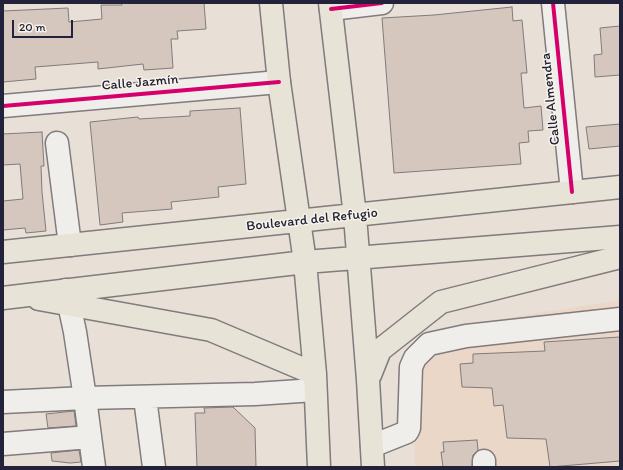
<!DOCTYPE html>
<html>
<head>
<meta charset="utf-8">
<style>
  body { margin:0 }
  #map { position:relative; width:623px; height:470px; overflow:hidden; background:#e8dfd6; font-family:Itim,sans-serif }
  canvas { display:block }
  .frame { position:absolute; inset:0; border:4px solid #22223b; pointer-events:none }
  .scale { position:absolute; left:12px; top:20px; width:61px; height:18px; box-sizing:border-box; border:2px solid #22223b; border-top:0; padding-left:5px; font-size:12px; line-height:14px; white-space:nowrap; color:#22223b; -webkit-text-stroke:3px #f7f3e8; paint-order:stroke }
</style>
</head>
<body>
<div id="map">
<canvas width="623" height="470"></canvas>
<div class="frame"></div>
<div class="scale">20 m</div>
</div>
<script>
const c = document.querySelector('canvas').getContext('2d');
c.lineJoin = 'round';
function fill(path, color) { c.fillStyle = color; c.fill(path, 'evenodd'); }
const shape = rows => new Path2D(rows.map(r => 'M' + r).join(''));
function strokePath(path, color, width, dash) { c.strokeStyle = color; c.lineWidth = width; c.lineCap = dash ? 'butt' : 'round'; c.setLineDash(dash || []); c.stroke(path); }
function drawText(font, color, halo, rows, align = 'center') {
  c.font = font + ' Itim,sans-serif'; c.lineWidth = 3; c.setLineDash([]); c.textBaseline = 'middle'; c.strokeStyle = halo; c.fillStyle = color; for (const [text, x, y, turn = 0] of rows) {
    c.save(); c.translate(x, y); c.rotate((+turn || 0) * Math.PI / 180); c.textAlign = isNaN(turn) ? turn : align; if (halo) c.strokeText(text, 0, 0); c.fillText(text, 0, 0); c.restore();
  }
}
fill(shape([
  [620,300,620,467,415,467,413,388,446,328]
]), '#ead7c7');
const building = shape([
  [121,3,204,3,206,29,177,31,178,39,171,39,173,68,144,70,143,64,98,69,98,62,35,67,36,79,3,82,3,11,68,8,69,22,102,19,101,5,122,5,121,3],
  [512,7,513,21,522,20,527,73,521,73,524,108,541,106,543,130,528,131,529,142,519,143,521,164,394,173,382,18,434,15,512,7],
  [620,26,620,75,595,77,594,55,602,54,600,28,620,26],
  [240,108,246,184,218,187,219,197,171,202,172,209,122,213,123,222,100,225,90,122,138,117,139,119,190,116,190,111,240,108],
  [620,124,620,146,589,149,586,127,620,124],
  [42,132,44,166,41,166,42,192,46,231,26,233,25,228,3,230,3,201,23,199,20,164,3,165,3,134,42,132],
  [620,337,620,461,550,467,546,439,507,438,503,405,494,406,492,388,462,387,460,364,473,363,473,354,545,351,544,342,620,337],
  [233,407,255,428,256,467,197,467,195,413,205,413,204,408,233,407],
  [74,411,76,426,48,428,46,414,74,411],
  [477,440,478,450,473,455,472,467,443,467,441,452,444,452,443,442,477,440],
  [79,450,81,462,70,463,52,461,51,453,79,450]
]);
fill(building, '#d5c7be');
strokePath(building, '#807b7c', 1);
const minor = shape([
  [553,3,572,192],
  [331,9,382,3],
  [3,106,279,82],
  [57,143,70,245],
  [145,398,154,467],
  [3,402,85,398,75,332,66,290],
  [3,444,90,437],
  [372,446,407,432,409,428,411,367,415,358,429,344,466,336,620,319],
  [484,461,484,467],
  [94,467,85,398,255,394,315,390]
]);
const major = shape([
  [271,3,279,82,305,262,315,374,319,467],
  [330,3,355,216,368,380,373,467],
  [3,252,620,187],
  [3,298,305,262,620,237],
  [39,299,211,330,315,374],
  [370,375,380,350,441,302,620,257]
]);
strokePath(minor, '#807b7c', 25);
strokePath(major, '#807b7c', 25);
strokePath(minor, '#f0eeea', 22);
strokePath(major, '#e8e3d7', 22);
strokePath(shape([
  [553,3,572,192],
  [331,9,382,3],
  [3,106,279,82]
]), '#d6006c', 4);
drawText('14px', '#22223b', '#f7f3e8', [
  ["Calle Jazmín",140,83,-5],
  ["Calle Almendra",551,99,-96],
  ["Boulevard del Refugio",312,220,-6]
]);
</script>
</body>
</html>
